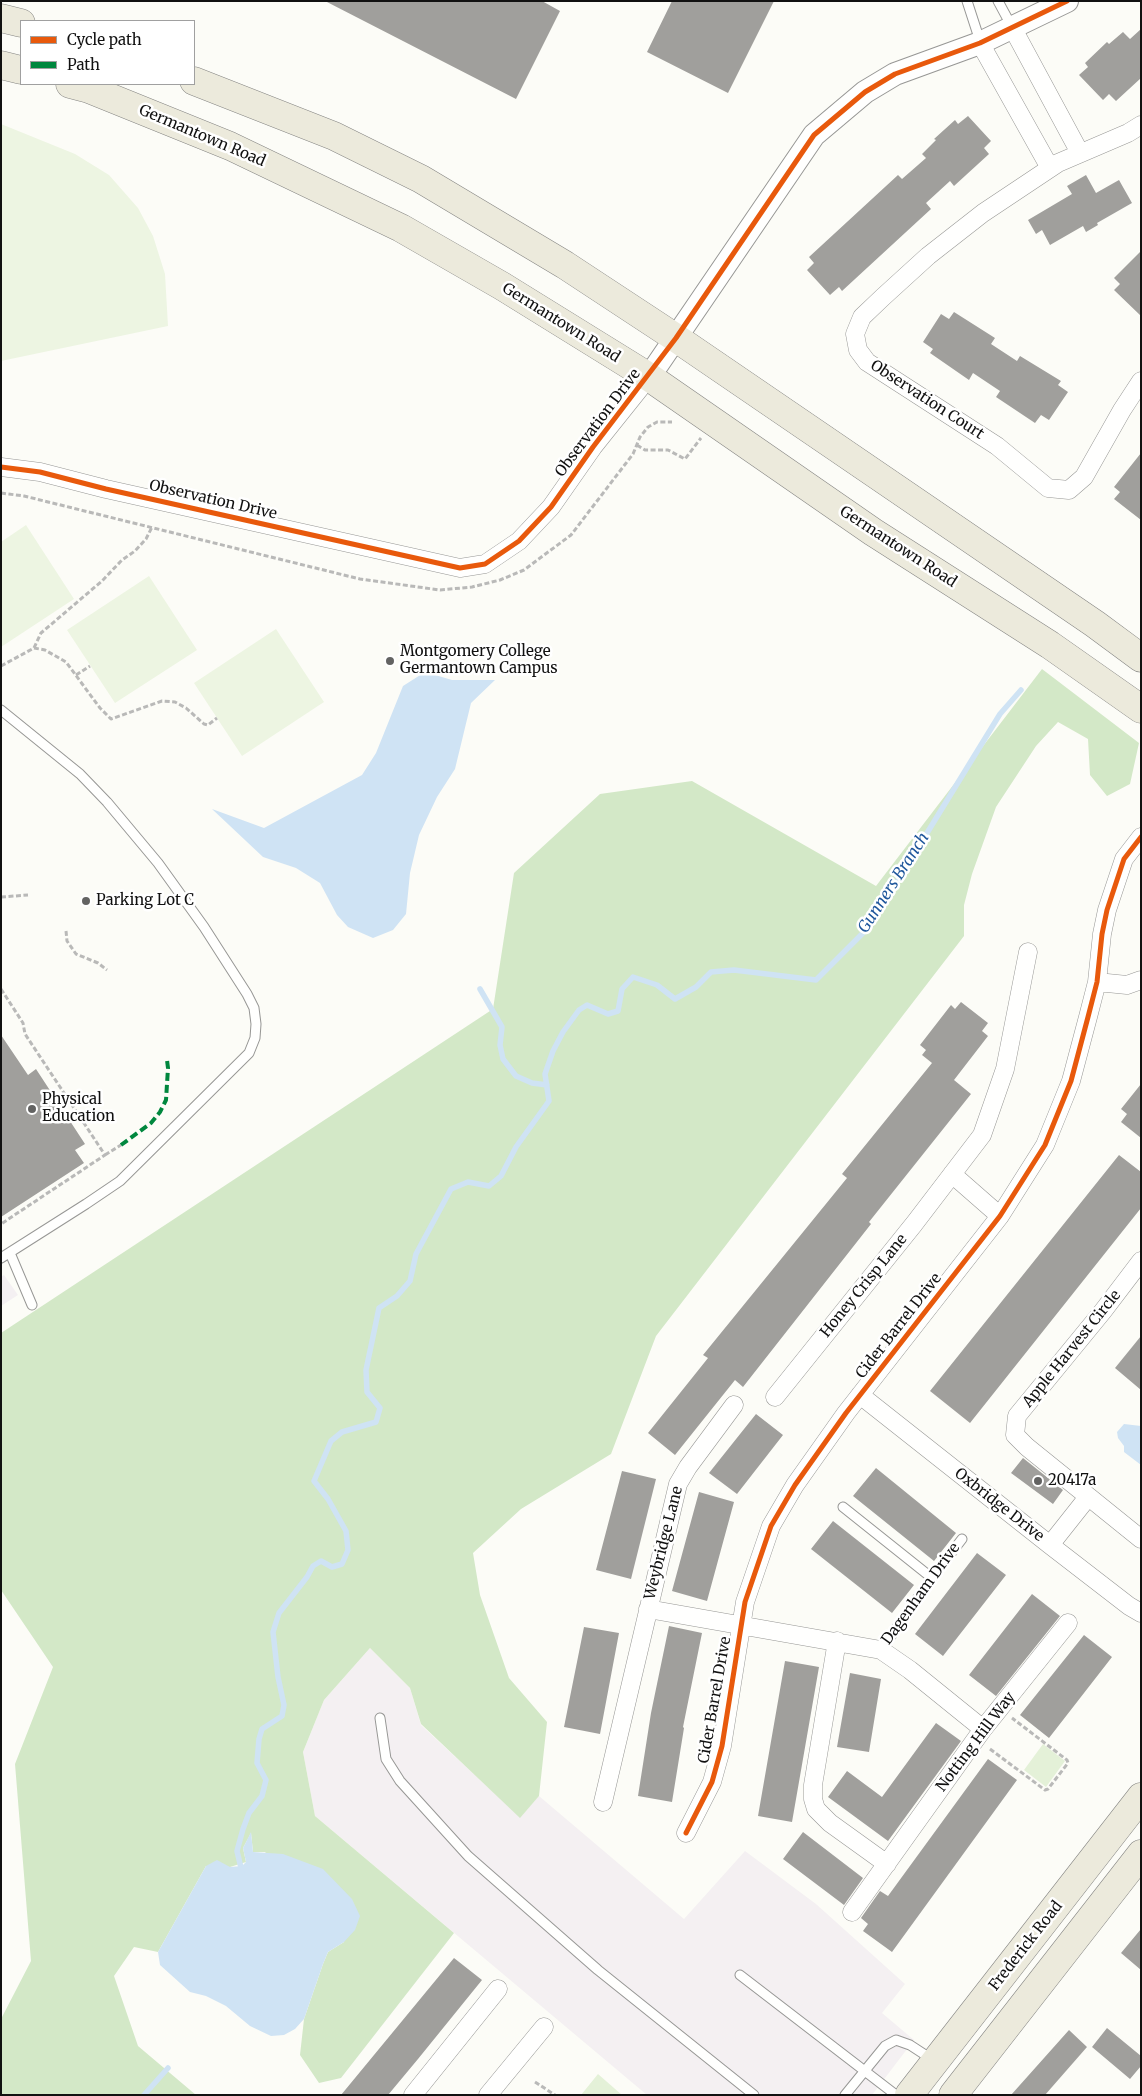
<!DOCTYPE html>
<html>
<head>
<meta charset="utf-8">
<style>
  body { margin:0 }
  #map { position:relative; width:1142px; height:2096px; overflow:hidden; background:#fcfcf7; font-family:Merriweather,serif }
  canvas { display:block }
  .frame { position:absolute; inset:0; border:2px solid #111; pointer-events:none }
  .legend { position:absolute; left:20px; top:20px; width:175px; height:65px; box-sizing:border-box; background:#fff; border:1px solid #a0a0a0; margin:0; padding:6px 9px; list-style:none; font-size:15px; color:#111 }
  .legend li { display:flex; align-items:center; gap:10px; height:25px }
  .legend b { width:25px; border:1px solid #a0a0a0 }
</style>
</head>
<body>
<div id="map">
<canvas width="1142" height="2096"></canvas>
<div class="frame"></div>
<ul class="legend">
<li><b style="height:6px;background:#e8590c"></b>Cycle path</li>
<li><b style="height:6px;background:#00873e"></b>Path</li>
</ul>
</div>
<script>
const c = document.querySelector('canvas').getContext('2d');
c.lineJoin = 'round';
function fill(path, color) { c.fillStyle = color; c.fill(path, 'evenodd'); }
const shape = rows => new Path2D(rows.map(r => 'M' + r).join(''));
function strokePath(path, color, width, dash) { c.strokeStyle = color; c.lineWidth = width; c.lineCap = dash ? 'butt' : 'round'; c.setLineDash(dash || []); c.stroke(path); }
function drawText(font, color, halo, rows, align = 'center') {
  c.font = font + ' Merriweather,serif'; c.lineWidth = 5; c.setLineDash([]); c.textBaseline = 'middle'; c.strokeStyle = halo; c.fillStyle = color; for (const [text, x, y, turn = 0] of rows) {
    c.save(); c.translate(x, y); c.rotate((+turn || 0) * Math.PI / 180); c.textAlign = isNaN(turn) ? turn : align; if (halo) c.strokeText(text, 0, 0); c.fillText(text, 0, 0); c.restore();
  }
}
fill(shape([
  [4,1275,18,1295,1,1306,1,1277],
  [370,1648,410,1688,421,1725,520,1817,539,1796,684,1919,745,1851,816,1904,905,1984,882,2013,914,2040,872,2095,647,2095,315,1816,303,1752,324,1700]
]), '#f4f0f2');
fill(shape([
  [1043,1744,1065,1761,1046,1787,1024,1770],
  [598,2074,622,2095,581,2095]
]), '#e4f1d8');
fill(shape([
  [1042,669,1139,743,1130,784,1107,796,1090,775,1088,739,1058,722,1036,746,996,807,972,874,964,905,964,936,656,1336,611,1454,521,1509,473,1553,480,1595,509,1678,547,1722,539,1796,520,1818,421,1724,410,1688,370,1648,324,1700,303,1752,315,1816,454,1933,341,2078,319,2083,300,2055,304,2019,323,1964,328,1952,344,1942,265,1852,253,1852,251,1833,243,1848,246,1862,230,1867,206,1866,158,1952,134,1947,114,1976,138,2046,196,2095,1,2095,1,2019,31,1961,15,1764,53,1667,1,1590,1,1333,493,1009,514,873,600,794,692,781,876,886]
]), '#d3e8c7');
fill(shape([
  [1,124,75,154,109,175,138,208,153,236,165,274,168,326,1,361],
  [26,525,74,599,1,647,1,542],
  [149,576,197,650,115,703,67,630],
  [276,629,324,702,242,756,194,683]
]), '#edf5e2');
fill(shape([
  [425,672,452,680,495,680,471,703,455,769,437,797,419,835,410,873,406,914,393,930,373,938,348,927,337,915,320,883,296,868,263,857,212,809,264,828,362,775,376,753,403,686],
  [1124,1424,1141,1426,1141,1465,1124,1452,1124,1446,1118,1438,1117,1432],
  [251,1832,253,1852,283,1854,323,1869,352,1899,360,1916,355,1930,344,1942,328,1952,323,1964,304,2019,295,2029,284,2035,271,2036,250,2026,226,2006,206,1996,190,1992,160,1965,158,1952,206,1866,217,1860,230,1867,242,1866,246,1862,243,1848]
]), '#cfe3f4');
strokePath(shape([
  [480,989,502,1027,500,1045,503,1059,516,1076,532,1083,547,1085],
  [242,1872,237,1851,243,1829,249,1813,262,1796,266,1780,257,1763,259,1739,262,1729,282,1716,284,1705,278,1677,273,1632,279,1613,307,1577,313,1566,321,1561,332,1567,342,1564,348,1550,346,1531,328,1499,314,1481,331,1441,342,1432,376,1422,380,1408,367,1392,366,1370,379,1308,397,1296,410,1281,416,1254,451,1189,468,1182,489,1186,501,1176,516,1147,549,1101,545,1074,553,1051,563,1032,579,1010,587,1005,608,1014,618,1011,622,989,633,977,657,985,675,999,696,987,711,972,734,970,816,980,870,926,1000,714,1021,690],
  [144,2095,168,2068]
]), '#cfe3f4', 5.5);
fill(shape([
  [325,1,542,1,560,11,516,99],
  [672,1,774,1,728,93,647,52],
  [1141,29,1141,78,1116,101,1109,94,1103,100,1079,75,1088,67,1085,63,1107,42,1109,44,1123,32,1130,39],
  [968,116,991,141,984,148,989,154,954,186,950,181,926,203,931,209,842,291,839,287,830,295,807,270,814,263,809,257,898,175,902,179,926,158,922,154,936,140,934,139,955,120,958,124],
  [1086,175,1096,193,1119,180,1132,203,1097,223,1098,225,1086,232,1083,226,1050,245,1042,230,1036,234,1028,220,1072,194,1067,186],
  [1141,251,1141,316,1114,290,1120,284,1114,278],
  [954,312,995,338,991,344,1017,361,1020,356,1061,381,1058,385,1068,392,1049,420,1041,415,1035,423,996,397,1000,391,973,373,969,380,930,353,933,349,923,342,941,314,949,319],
  [1141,453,1141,520,1114,499,1120,492,1114,487],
  [961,1002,988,1023,982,1031,988,1036,954,1080,971,1094,869,1222,871,1224,743,1387,735,1380,675,1455,648,1433,708,1358,703,1355,847,1178,842,1174,932,1063,922,1055,926,1050,920,1045,951,1005,955,1009],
  [1,1035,28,1075,36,1069,85,1144,75,1150,84,1163,1,1217],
  [1141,1084,1141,1138,1121,1122,1127,1114,1121,1109],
  [1119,1155,1141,1172,1141,1208,970,1423,930,1391],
  [1141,1336,1141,1390,1115,1368],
  [756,1414,783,1435,737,1494,709,1473],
  [1023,1458,1063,1490,1053,1504,1011,1473],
  [876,1468,956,1533,934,1561,853,1496],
  [622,1471,656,1479,631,1579,596,1570],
  [699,1492,734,1502,707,1601,672,1591],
  [833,1521,914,1585,892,1613,811,1549],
  [977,1553,1006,1575,943,1656,915,1634],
  [1032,1594,1060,1616,996,1696,969,1675],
  [669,1626,702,1633,683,1727,684,1728,672,1802,638,1796,651,1713],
  [584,1627,619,1633,600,1734,564,1727],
  [1084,1635,1112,1657,1049,1738,1020,1715],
  [785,1661,819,1667,792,1822,758,1816],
  [850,1673,881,1679,869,1752,837,1747],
  [936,1723,961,1741,888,1841,828,1797,847,1771,882,1797],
  [988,1759,1017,1780,892,1952,863,1931,868,1924,861,1918,880,1891,888,1896],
  [803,1832,863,1878,844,1905,783,1859],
  [1141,1929,1141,1970,1121,1953],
  [454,1958,482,1980,418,2059,388,2095,341,2095],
  [1107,2028,1141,2056,1141,2066,1130,2079,1092,2047],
  [1069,2030,1087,2047,1045,2095,1011,2095]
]), '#a09f9c');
const service = shape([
  [967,1,980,41],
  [998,1,1012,27],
  [1,710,80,774,107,802,158,863,204,927,247,994,254,1008,256,1024,255,1038,249,1053,120,1181,86,1204,1,1258],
  [10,1253,32,1305],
  [843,1507,932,1578],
  [881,1650,932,1578,962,1539],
  [380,1718,386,1759,400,1781,468,1856,598,1970,754,2095],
  [740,1975,896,2095],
  [845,2095,885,2046,896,2040,910,2045,933,2060]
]);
const minor = shape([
  [1012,27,1080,153],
  [980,43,1050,168],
  [1141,125,1128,133,1058,163,983,213,928,256,883,297,862,317,855,334,858,350,867,362,997,446,1048,488,1069,490,1084,477,1122,410,1141,381],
  [1,467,40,472,106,489,460,568,485,564,519,541,551,507,593,447,649,377],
  [1097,982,1127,985,1141,980],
  [952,1174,1000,1216],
  [1141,1261,1103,1311,1017,1416,1015,1435,1027,1447,1141,1539],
  [860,1395,1050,1545,1129,1606,1141,1613],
  [775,1397,914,1224,982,1135,1005,1069,1028,952],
  [1050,1545,1088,1497],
  [648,1609,881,1650,910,1670,983,1729],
  [837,1641,813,1785,813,1799,816,1809,830,1823,887,1864],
  [603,1802,678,1484,688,1467,734,1405],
  [686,1833,712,1782,722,1746,745,1602,771,1526,795,1485,846,1413,1000,1216,1045,1145,1071,1081,1088,1017,1097,982,1102,934,1107,910,1124,859,1141,837],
  [852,1912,983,1729,1068,1623],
  [413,2095,498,1989],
  [488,2095,544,2027]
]);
const tertiary = shape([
  [649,377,814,135,865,92,895,74,980,43,1067,1]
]);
const primary = shape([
  [1,18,21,23],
  [1,65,21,70],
  [194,81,334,136,421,179,565,265,676,338,1095,624,1141,658],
  [70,84,89,89,230,146,401,228,502,286,649,377,873,532,1050,645,1141,709],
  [909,2095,1141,1797],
  [953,2095,1141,1854]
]);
strokePath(service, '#979795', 11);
strokePath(minor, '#979795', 19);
strokePath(tertiary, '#979795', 24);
strokePath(primary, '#848482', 29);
strokePath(shape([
  [637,445,645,450,668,450,685,459,701,438],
  [1,493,24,496,360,579,440,590,472,587,500,580,524,570,571,535,633,454,640,437,648,427,657,422,672,422],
  [34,648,41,633,102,581,122,560,135,551,146,539,152,527],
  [1,666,34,648,45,650,66,662,100,708,111,719,162,701,175,702,186,708,204,724,208,725,217,718],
  [76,675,90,666],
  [1,897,28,895],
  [66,931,67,941,76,954,98,963,107,970],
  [1,989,23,1023,25,1034,105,1155,1,1224],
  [105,1155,121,1145],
  [990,1749,1045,1790,1048,1789,1068,1763,1067,1760,1012,1718],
  [535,2082,555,2095]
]), '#b9b9b8', 3, [5, 2.5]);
strokePath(service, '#fffffe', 9);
strokePath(minor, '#fffffe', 18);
strokePath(tertiary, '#fffffe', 22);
strokePath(primary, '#eceadc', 28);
strokePath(shape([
  [121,1145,151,1123,160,1112,166,1100,168,1068,167,1060]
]), '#00873e', 4, [8, 4]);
strokePath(shape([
  [1,467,40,472,106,489,460,568,485,564,519,541,551,507,593,447,676,338,814,135,865,92,895,74,980,43,1067,1],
  [686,1833,712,1782,722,1746,745,1602,771,1526,795,1485,846,1413,1000,1216,1045,1145,1071,1081,1088,1017,1097,982,1102,934,1107,910,1124,859,1141,837]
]), '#e8590c', 5);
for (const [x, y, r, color] of [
  [390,661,5,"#636362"],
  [86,901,5,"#636362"],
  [32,1109,5,"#636362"],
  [1038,1481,5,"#636362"]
]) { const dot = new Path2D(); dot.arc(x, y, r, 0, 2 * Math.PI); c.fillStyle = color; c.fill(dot); strokePath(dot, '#fff', 2); }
drawText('15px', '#111', '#fff', [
  ["Germantown Road",202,136,23],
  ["Germantown Road",561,323,32],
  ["Observation Court",927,400,33],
  ["Observation Drive",598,423,-53],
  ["Observation Drive",213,500,13],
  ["Germantown Road",898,547,33],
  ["Honey Crisp Lane",864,1286,-51],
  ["Cider Barrel Drive",899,1326,-52],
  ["Apple Harvest Circle",1072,1349,-51],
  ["Oxbridge Drive",999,1505,38],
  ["Weybridge Lane",664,1543,-76],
  ["Dagenham Drive",921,1594,-54],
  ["Cider Barrel Drive",715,1700,-80],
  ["Notting Hill Way",976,1742,-53],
  ["Frederick Road",1026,1946,-52]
]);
drawText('15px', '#111', '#fff', [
  ["Montgomery College",400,652],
  ["Germantown Campus",400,669],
  ["Parking Lot C",96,901],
  ["Physical",42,1100],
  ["Education",42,1117],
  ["20417a",1048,1481]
], 'left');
drawText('italic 16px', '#20579c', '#fff', [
  ["Gunners Branch",894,883,-57]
]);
</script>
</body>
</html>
